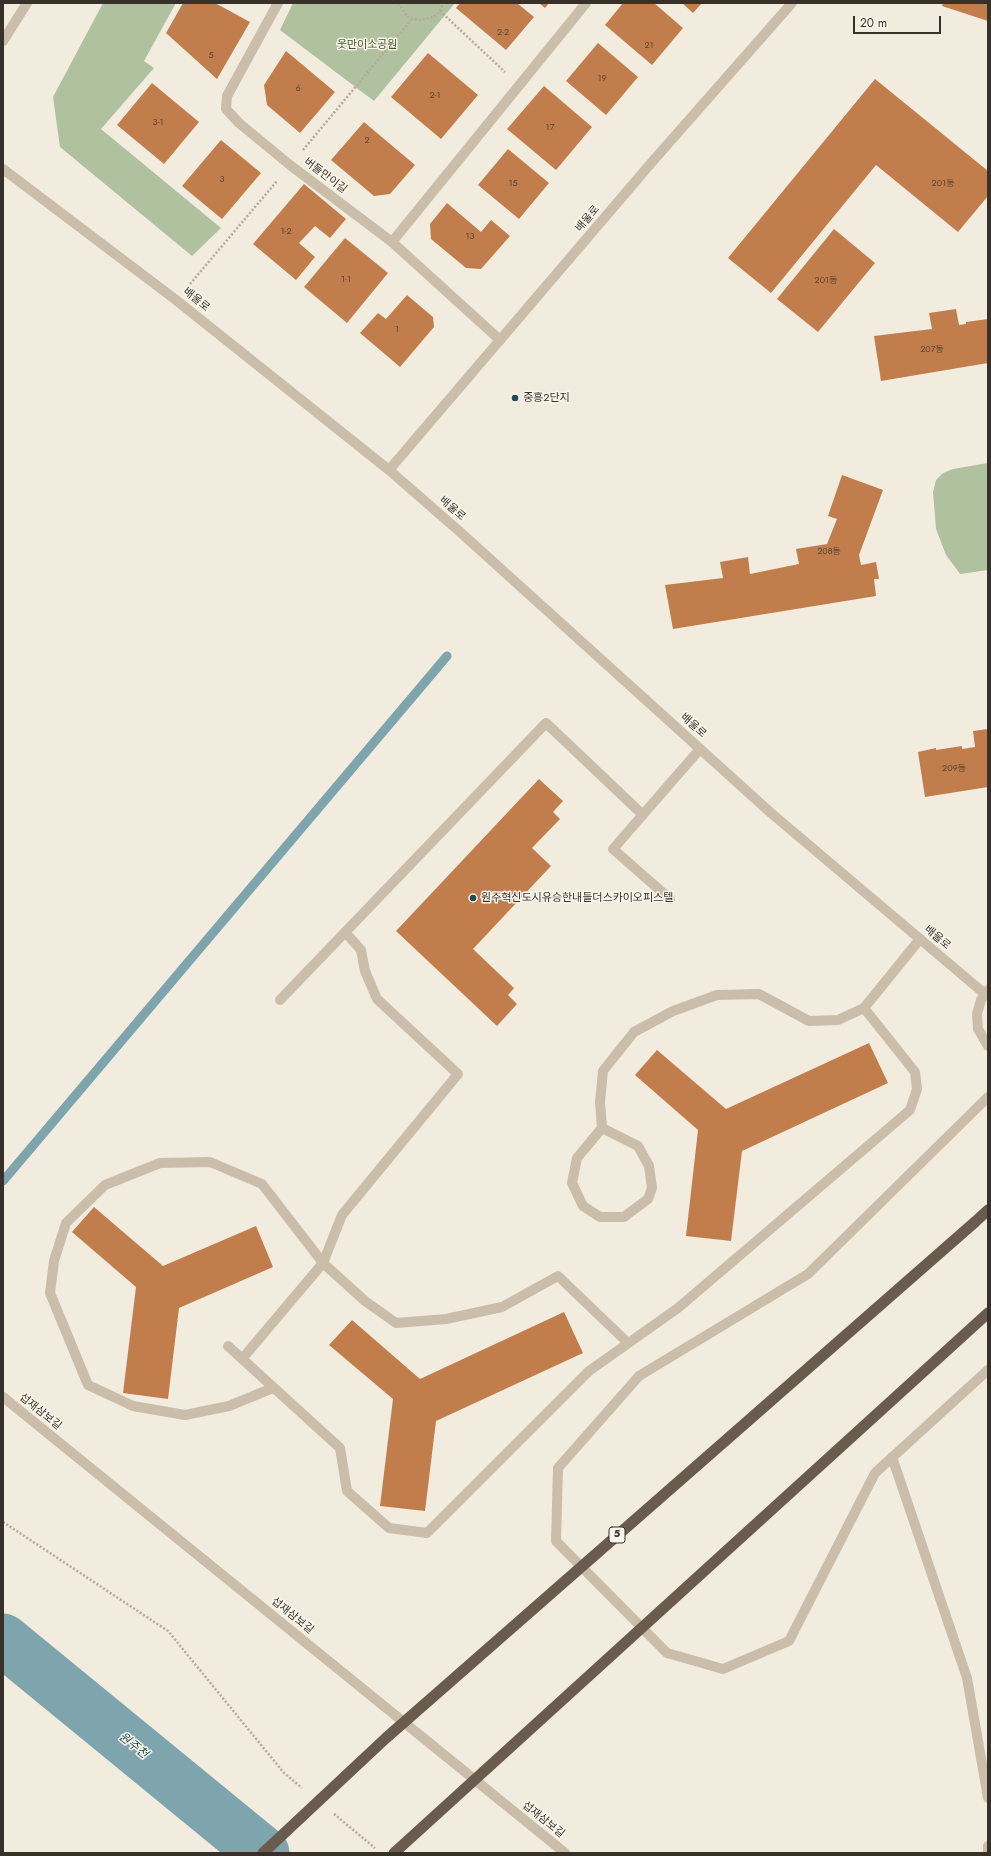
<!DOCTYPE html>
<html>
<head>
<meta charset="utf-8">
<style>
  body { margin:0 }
  #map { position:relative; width:991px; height:1856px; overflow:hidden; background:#f2ecdf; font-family:Jost,sans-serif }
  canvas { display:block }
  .frame { position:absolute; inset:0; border:4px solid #38312a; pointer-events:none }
  .scale { position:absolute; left:853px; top:16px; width:88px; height:18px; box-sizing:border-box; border:2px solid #38312a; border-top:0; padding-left:5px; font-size:12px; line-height:14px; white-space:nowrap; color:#38312a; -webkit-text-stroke:3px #faf5eb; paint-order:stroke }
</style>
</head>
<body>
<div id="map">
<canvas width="991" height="1856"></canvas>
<div class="frame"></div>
<div class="scale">20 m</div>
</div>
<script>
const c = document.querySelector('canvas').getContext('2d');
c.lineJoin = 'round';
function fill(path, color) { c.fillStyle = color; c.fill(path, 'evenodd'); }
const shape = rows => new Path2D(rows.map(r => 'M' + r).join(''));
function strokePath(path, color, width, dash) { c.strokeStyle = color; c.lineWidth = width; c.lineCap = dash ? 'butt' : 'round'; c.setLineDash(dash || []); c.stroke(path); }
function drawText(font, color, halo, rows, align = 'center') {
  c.font = font + ' Jost,"Noto Sans KR",sans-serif'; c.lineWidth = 3; c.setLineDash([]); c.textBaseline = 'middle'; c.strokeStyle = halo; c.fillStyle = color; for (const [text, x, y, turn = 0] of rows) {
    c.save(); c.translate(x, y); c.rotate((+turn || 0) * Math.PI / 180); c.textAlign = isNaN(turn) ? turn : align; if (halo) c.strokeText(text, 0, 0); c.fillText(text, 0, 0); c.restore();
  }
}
fill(shape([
  [103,3,176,3,144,61,154,68,101,129,221,228,192,256,60,147,53,97],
  [293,3,455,3,374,101,280,30],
  [988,463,988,570,960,574,946,555,936,529,933,492,936,480,943,473,953,469]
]), '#b0c19f');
strokePath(shape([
  [3,1181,447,656]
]), '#7ea4ae', 9);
strokePath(shape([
  [3,1640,263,1853]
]), '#7ea4ae', 53);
fill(shape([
  [183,3,215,3,250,22,217,79,166,33],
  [460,3,517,3,534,17,506,50,456,8],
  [539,3,549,3,545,8],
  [623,3,654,3,683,28,652,65,605,25],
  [682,3,702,3,693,13],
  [943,3,988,3,988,21,942,6],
  [598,43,638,77,606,115,566,81],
  [286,51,335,92,300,133,267,105,264,85],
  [428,53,478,95,441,139,391,97],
  [875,79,988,171,988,196,958,232,876,165,771,293,728,258],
  [152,83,199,122,164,164,117,125],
  [544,86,592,127,556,170,507,129],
  [364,122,415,165,390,194,374,196,331,160],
  [221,140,261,173,222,219,182,186],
  [508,149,549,183,519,219,478,185],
  [304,184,346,219,330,238,315,226,299,243,315,257,296,280,253,244],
  [447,203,481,232,491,220,510,236,481,269,466,268,431,239,430,224],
  [834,229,875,263,818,332,777,299],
  [345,238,388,273,347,323,304,287],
  [407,295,433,317,434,327,400,367,360,333,378,313,386,319],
  [956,309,959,325,966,324,966,322,988,319,988,363,881,381,874,336,932,329,929,313],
  [842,475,883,490,859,555,861,565,876,562,879,579,874,579,876,596,673,629,665,585,723,578,720,562,748,557,750,574,799,564,796,549,827,544,837,519,828,516],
  [988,729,988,787,925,797,918,752,936,748,936,750,962,746,962,749,975,747,973,731],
  [539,779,563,801,553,812,560,819,532,848,551,866,473,949,514,988,508,995,517,1004,497,1026,396,931],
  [869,1043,888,1083,742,1151,731,1241,686,1236,698,1130,635,1075,657,1050,726,1109],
  [94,1207,163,1266,256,1226,273,1267,179,1308,168,1399,123,1393,136,1287,72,1232],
  [564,1312,583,1353,436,1421,425,1511,380,1506,393,1399,329,1345,352,1320,420,1379]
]), '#c27d4c');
strokePath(shape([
  [399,3,406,15,412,19,420,20,434,17,440,11,443,3],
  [440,11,505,72],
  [303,150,412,19],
  [190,284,277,181],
  [3,1522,168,1631,284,1773,302,1788],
  [334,1814,375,1848]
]), '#b6a995', 2.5, [2, 2]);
strokePath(shape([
  [670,899,613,849,700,749],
  [280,1000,546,723,643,815],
  [602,1128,638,1146,649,1166,652,1188,648,1199,624,1217,600,1217,583,1206,572,1183,577,1158,602,1128,600,1102,603,1071,634,1032,673,1011,717,995,759,994,809,1021,838,1020,864,1008,920,939],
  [228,1346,340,1448,347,1491,389,1528,427,1533,589,1371,678,1308,910,1110,917,1089,915,1072,864,1008],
  [242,1359,323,1263,342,1215,458,1074,377,999,365,971,361,950,345,932],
  [273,1388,229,1406,185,1415,133,1406,88,1385,50,1293,54,1261,66,1223,105,1185,160,1163,210,1162,262,1184,323,1263,365,1301,396,1323,446,1319,502,1307,558,1276,628,1343]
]), '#cabeab', 10);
strokePath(shape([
  [278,3,227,96,226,109,239,123,290,165,392,242,500,340],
  [392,242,586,3],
  [988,990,981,1000,977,1014,978,1029,988,1046],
  [988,1097,808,1274,639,1376,558,1468,556,1541,667,1653,723,1669,789,1641,875,1473,988,1370],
  [3,1397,565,1853],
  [892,1457,967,1678,988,1798],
  [988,1853,988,1846]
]), '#cabeab', 10);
strokePath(shape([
  [3,41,27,3],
  [3,169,176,300,389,470,459,531,771,813,985,994],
  [389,470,652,162,792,3]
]), '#cabeab', 10);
strokePath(shape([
  [975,1222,988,1210]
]), '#695b4e', 11);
strokePath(shape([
  [263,1853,386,1738,975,1222],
  [394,1853,988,1313]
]), '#695b4e', 11);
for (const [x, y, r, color] of [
  [515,398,4,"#204b58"],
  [473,898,4,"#204b58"]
]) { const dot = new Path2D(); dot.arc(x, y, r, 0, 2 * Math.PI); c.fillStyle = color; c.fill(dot); strokePath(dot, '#faf5eb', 1.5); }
drawText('9px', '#5a4432', null, [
  ["2-2",503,33],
  ["21",649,46],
  ["5",211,56],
  ["19",602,79],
  ["6",298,89],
  ["2-1",435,96],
  ["3-1",158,123],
  ["17",550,128],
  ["2",367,141],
  ["3",222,180],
  ["15",513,184],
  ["201동",943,184],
  ["1-2",286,232],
  ["13",470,237],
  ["1-1",346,280],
  ["201동",826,281],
  ["1",397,330],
  ["207동",932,350],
  ["208동",829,552],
  ["209동",954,769]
]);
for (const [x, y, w] of [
  [617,1535,16]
]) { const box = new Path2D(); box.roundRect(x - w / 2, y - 8, w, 16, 3); c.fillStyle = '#faf5eb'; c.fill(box); strokePath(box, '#38312a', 1); }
drawText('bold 10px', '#38312a', null, [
  ["5",617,1535]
]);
drawText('11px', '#40562e', '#faf5eb', [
  ["웃만이소공원",367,45]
]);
drawText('11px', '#38312a', '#faf5eb', [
  ["버들만이길",325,176,37],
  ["배울로",588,219,-50],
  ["배울로",196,300,39],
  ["배울로",452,509,41],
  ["배울로",693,726,42],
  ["배울로",937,938,40],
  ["섭재삼보길",40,1412,39],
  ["섭재삼보길",292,1616,39],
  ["섭재삼보길",543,1820,39]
]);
drawText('11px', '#38312a', '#faf5eb', [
  ["중흥2단지",523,398],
  ["원주혁신도시유승한내들더스카이오피스텔",481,898]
], 'left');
drawText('italic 12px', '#204b58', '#faf5eb', [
  ["원주천",133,1746,39]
]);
</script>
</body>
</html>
